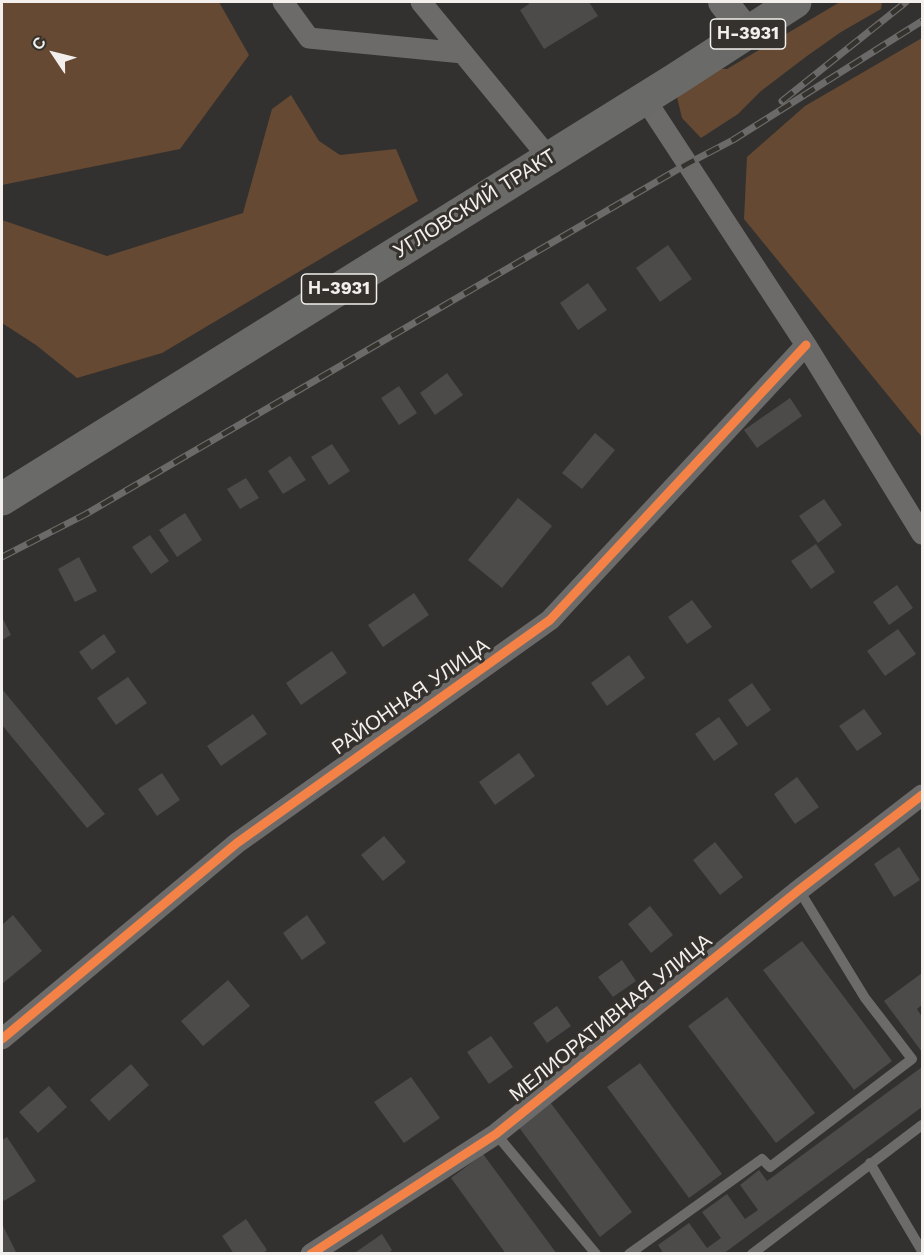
<!DOCTYPE html>
<html>
<head>
<meta charset="utf-8">
<style>
  body { margin:0 }
  #map { position:relative; width:924px; height:1255px; overflow:hidden; background:#33312f; font-family:"Work Sans",sans-serif }
  canvas { display:block }
  .frame { position:absolute; inset:0; border:3px solid #f2efec; pointer-events:none }
  .north { position:absolute; left:24px; top:24px; width:60px; height:60px; -webkit-text-stroke:4px #35312d; paint-order:stroke; rotate:305deg; font-size:16px; font-weight:700; line-height:24px; text-align:center; color:#f2efec }
  .north::after { content:''; display:block; margin:auto; width:21px; height:27px; background:#f2efec; clip-path:polygon(50% 0,100% 100%,50% 72%,0 100%) }
</style>
</head>
<body>
<div id="map">
<canvas width="924" height="1255"></canvas>
<div class="frame"></div>
<div class="north">С</div>
</div>
<script>
const c = document.querySelector('canvas').getContext('2d');
c.lineJoin = 'round';
function fill(path, color) { c.fillStyle = color; c.fill(path, 'evenodd'); }
const shape = rows => new Path2D(rows.map(r => 'M' + r).join(''));
function strokePath(path, color, width, dash) { c.strokeStyle = color; c.lineWidth = width; c.lineCap = dash ? 'butt' : 'round'; c.setLineDash(dash || []); c.stroke(path); }
function drawText(font, color, halo, rows, align = 'center') {
  c.font = font + ' "Work Sans",sans-serif'; c.lineWidth = 6; c.setLineDash([]); c.textBaseline = 'middle'; c.strokeStyle = halo; c.fillStyle = color; for (const [text, x, y, turn = 0] of rows) {
    c.save(); c.translate(x, y); c.rotate((+turn || 0) * Math.PI / 180); c.textAlign = isNaN(turn) ? turn : align; if (halo) c.strokeText(text, 0, 0); c.fillText(text, 0, 0); c.restore();
  }
}
fill(shape([
  [2,2,219,2,249,55,180,149,2,185],
  [840,2,882,2,881,9,841,32,807,56,761,91,738,114,701,138,682,118,675,89,702,68,727,69],
  [922,38,922,437,744,219,747,157,805,106],
  [291,95,319,141,340,155,396,149,418,201,162,353,77,378,36,345,2,323,2,220,107,256,243,213,272,109]
]), '#654932');
fill(shape([
  [528,2,589,2,598,16,544,49,520,10,529,4],
  [668,245,692,279,660,302,636,268],
  [588,283,607,310,578,330,560,303],
  [447,373,463,395,435,415,420,393],
  [399,386,417,413,399,425,381,398],
  [790,398,802,416,757,448,744,430],
  [595,433,615,450,582,489,562,473],
  [332,444,350,471,329,485,311,457],
  [290,456,306,480,283,494,268,471],
  [246,478,259,498,240,509,227,489],
  [518,498,552,526,502,588,468,560],
  [824,499,842,525,818,543,799,516],
  [185,513,202,540,177,557,159,530],
  [150,535,169,561,151,574,132,547],
  [816,544,835,572,811,589,791,561],
  [79,557,97,591,75,602,58,569],
  [897,585,913,608,889,625,873,602],
  [414,593,429,615,383,647,368,625],
  [692,600,712,627,687,644,668,617],
  [2,617,11,635,2,640],
  [898,629,916,654,885,676,867,651],
  [104,634,116,652,92,670,79,652],
  [332,651,347,673,301,705,286,683],
  [629,655,645,678,607,706,591,683],
  [128,677,147,703,116,725,97,698],
  [752,683,771,710,747,727,728,700],
  [2,689,105,814,87,828,2,725],
  [864,709,882,734,857,751,839,726],
  [253,714,267,734,221,766,207,746],
  [719,717,738,744,714,761,695,734],
  [519,753,535,776,495,805,479,782],
  [162,773,180,800,157,816,138,789],
  [797,777,819,807,795,824,774,794],
  [384,836,406,862,383,881,361,855],
  [715,842,743,877,720,895,693,860],
  [899,847,920,880,894,897,874,864],
  [650,906,673,935,651,953,628,924],
  [13,915,42,951,2,984,2,925],
  [307,915,326,943,302,960,283,933],
  [802,941,892,1061,854,1090,763,970],
  [622,960,636,981,613,997,598,977],
  [922,973,922,1005,917,1009,922,1017,922,1052,884,1001],
  [228,980,250,1006,203,1046,181,1021],
  [727,997,815,1113,776,1143,688,1026],
  [557,1006,571,1026,547,1043,533,1023],
  [491,1036,513,1067,489,1084,467,1052],
  [640,1063,722,1174,689,1198,607,1087],
  [131,1064,149,1085,109,1121,90,1100],
  [922,1067,922,1107,723,1254,664,1254,658,1245,689,1223,707,1248,721,1238,702,1212,727,1194,745,1219,758,1210,740,1185,759,1170,767,1181],
  [411,1077,440,1118,404,1143,374,1102],
  [49,1086,67,1107,38,1133,19,1112],
  [550,1102,632,1212,600,1237,518,1126],
  [7,1137,36,1181,4,1201,2,1197,2,1140],
  [483,1154,557,1254,506,1254,451,1178],
  [246,1219,267,1250,262,1254,234,1254,222,1236],
  [2,1224,17,1254,2,1254],
  [382,1234,392,1250,388,1254,353,1254]
]), '#4c4b49');
strokePath(shape([
  [496,1134,596,1254],
  [870,1163,922,1251],
  [629,1254,762,1159,770,1167,912,1059,865,998,799,890],
  [752,1254,922,1125]
]), '#6c6b6a', 10);
strokePath(shape([
  [283,2,309,38,463,53],
  [421,2,549,158],
  [645,99,806,345,922,534],
  [2,1039,237,843,550,620,806,345],
  [311,1254,496,1134,799,890,922,795]
]), '#6c6b6a', 21);
strokePath(shape([
  [723,2,748,34]
]), '#6e6c6b', 30);
strokePath(shape([
  [2,499,676,79,795,2]
]), '#6a6a68', 33);
const rail = shape([
  [782,101,906,2],
  [2,557,86,514,687,164,733,140,922,21]
]);
strokePath(rail, '#6b6a69', 7);
strokePath(rail, '#35312d', 4.5, [14]);
strokePath(shape([
  [2,1039,237,843,550,620,806,345],
  [311,1254,496,1134,799,890,922,795]
]), '#f48246', 9);
for (const [x, y, w] of [
  [748,34,75],
  [339,289,75]
]) { const box = new Path2D(); box.roundRect(x - w / 2, y - 15, w, 30, 4.5); c.fillStyle = '#35312d'; c.fill(box); strokePath(box, '#f2efec', 1.5); }
drawText('bold 18px', '#f2efec', null, [
  ["Н-3931",748,34],
  ["Н-3931",339,289]
]);
drawText('20px', '#f2efec', '#35312d', [
  ["УГЛОВСКИЙ ТРАКТ",475,204,-32],
  ["РАЙОННАЯ УЛИЦА",411,697,-35],
  ["МЕЛИОРАТИВНАЯ УЛИЦА",611,1018,-39]
]);
</script>
</body>
</html>
